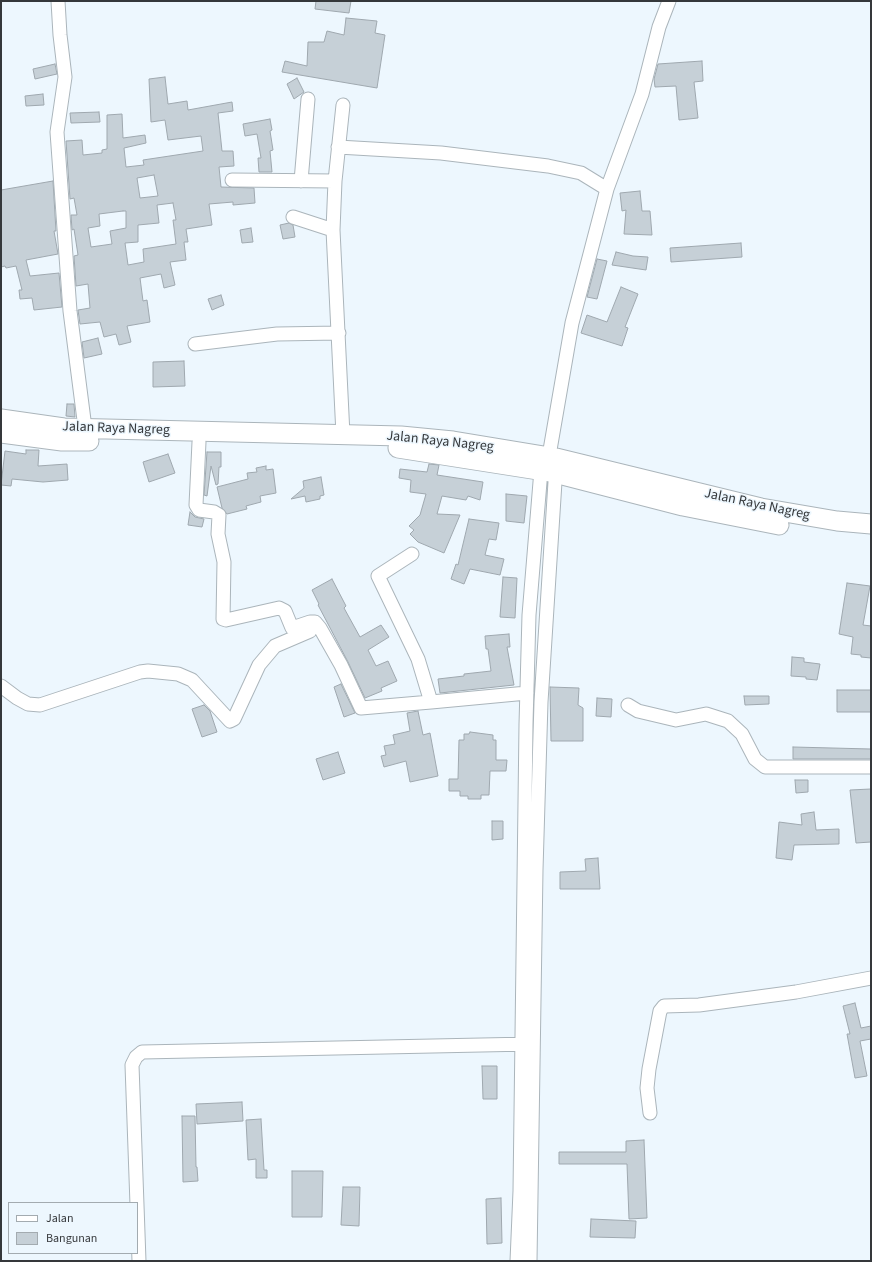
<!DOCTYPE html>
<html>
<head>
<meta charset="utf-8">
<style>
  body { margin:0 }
  #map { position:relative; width:872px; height:1262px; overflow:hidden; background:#edf7fe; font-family:"Source Sans 3",sans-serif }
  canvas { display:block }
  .frame { position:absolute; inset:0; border:2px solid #35383b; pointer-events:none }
  .legend { position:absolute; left:8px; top:1202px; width:130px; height:52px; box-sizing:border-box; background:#edf7fe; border:1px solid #a3abb0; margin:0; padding:5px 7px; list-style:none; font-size:12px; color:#35383b }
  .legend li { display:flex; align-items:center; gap:8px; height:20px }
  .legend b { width:20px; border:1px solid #a3abb0 }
</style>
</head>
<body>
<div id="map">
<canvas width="872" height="1262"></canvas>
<div class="frame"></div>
<ul class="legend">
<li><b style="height:5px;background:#fff"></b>Jalan</li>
<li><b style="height:11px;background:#c6d0d7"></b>Bangunan</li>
</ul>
</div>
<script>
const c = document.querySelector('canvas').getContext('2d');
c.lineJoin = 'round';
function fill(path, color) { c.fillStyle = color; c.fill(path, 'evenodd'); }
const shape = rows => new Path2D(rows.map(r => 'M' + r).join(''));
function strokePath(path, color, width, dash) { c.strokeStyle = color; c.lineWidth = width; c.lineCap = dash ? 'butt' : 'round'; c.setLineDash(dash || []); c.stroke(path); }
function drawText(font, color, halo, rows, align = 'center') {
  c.font = font + ' "Source Sans 3",sans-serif'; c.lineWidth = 3; c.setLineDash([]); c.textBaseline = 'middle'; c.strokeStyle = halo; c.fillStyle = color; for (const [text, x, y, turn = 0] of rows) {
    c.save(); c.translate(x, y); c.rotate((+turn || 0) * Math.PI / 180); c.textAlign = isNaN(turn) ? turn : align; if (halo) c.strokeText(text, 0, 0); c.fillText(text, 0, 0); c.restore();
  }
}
const building = shape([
  [316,1,351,1,349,13,315,9,316,1],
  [346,18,377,21,375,33,385,35,377,88,282,72,285,61,307,66,308,42,324,42,327,31,344,35,346,18],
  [702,61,703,81,694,82,698,118,679,120,676,86,655,87,654,79,658,64,702,61],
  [55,64,57,74,35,79,33,69,55,64],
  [165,77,168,104,187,101,188,110,232,102,233,111,218,113,222,151,233,151,234,166,219,167,221,187,254,188,255,203,233,205,233,202,209,204,212,225,186,229,188,242,184,242,186,260,170,262,175,285,164,288,161,274,140,278,143,301,147,300,150,322,127,326,131,342,119,345,116,334,104,337,100,322,80,324,78,310,90,308,88,284,76,286,74,256,78,255,74,229,72,230,71,215,77,215,74,198,70,199,66,141,82,140,83,155,102,153,102,150,107,149,107,115,122,114,123,138,145,135,146,143,124,148,126,167,144,165,143,160,203,151,201,136,168,140,165,120,151,122,149,79,165,77],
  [154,175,158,196,140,198,137,178,154,175],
  [173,203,176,220,173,220,176,244,143,249,144,262,128,265,125,243,138,242,138,225,159,223,157,205,173,203],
  [123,211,126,211,126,228,110,231,112,244,91,247,88,228,100,226,99,214,123,211],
  [297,78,304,92,294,99,287,84,297,78],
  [43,94,44,105,26,106,25,96,43,94],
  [99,112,100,122,71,123,70,113,99,112],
  [270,119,272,130,270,131,273,150,270,151,272,172,259,172,258,158,261,158,257,134,245,136,243,124,270,119],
  [53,181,56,231,54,231,58,254,26,260,30,276,59,273,62,307,34,310,32,298,20,299,19,290,22,290,16,266,6,268,5,266,1,267,1,190,53,181],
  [640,191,642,211,650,211,652,235,624,234,626,210,622,211,620,193,640,191],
  [289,223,293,225,295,237,283,239,280,225,289,223],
  [251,228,253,242,242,243,240,230,251,228],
  [741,243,742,257,671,262,670,248,741,243],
  [616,252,633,256,648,257,646,270,612,265,616,252],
  [597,259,607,261,597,299,587,297,597,259],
  [621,287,638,294,625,327,628,328,622,346,581,333,587,315,607,322,621,287],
  [221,295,224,305,212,310,208,299,221,295],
  [98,338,102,354,84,358,82,342,98,338],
  [184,361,185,386,153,387,153,362,184,361],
  [67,404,74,404,75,417,66,416,67,404],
  [26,450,39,450,38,466,67,464,68,480,43,482,12,479,11,486,1,485,5,451,26,454,26,450],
  [207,452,221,452,221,467,219,467,218,484,216,485,211,466,207,496,204,495,207,452],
  [168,454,175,473,149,482,143,462,168,454],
  [429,464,439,465,437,475,483,482,480,500,468,496,466,500,442,496,437,514,460,515,444,553,418,542,410,534,414,530,409,526,420,515,426,494,410,492,411,480,399,478,400,469,427,472,429,464],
  [266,466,266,470,273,469,276,493,260,496,261,502,246,506,247,509,227,514,222,508,217,487,248,479,247,473,257,472,256,468,266,466],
  [321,477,324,495,320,496,320,499,306,502,305,496,291,499,304,488,303,481,321,477],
  [506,494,527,496,524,523,506,521,506,494],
  [190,512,195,517,204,519,202,527,188,525,190,512],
  [469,519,499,523,496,540,489,539,485,555,504,559,500,575,470,569,464,584,451,579,456,564,458,565,469,519],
  [503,577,517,578,515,618,500,617,503,577],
  [332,579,346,606,344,608,360,637,381,625,389,637,368,650,376,666,388,661,397,681,381,688,382,691,365,698,348,662,318,605,319,604,312,590,332,579],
  [847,583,870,586,863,625,871,626,871,658,861,657,861,655,851,654,853,637,839,634,847,583],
  [509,634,510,647,507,647,514,685,440,693,438,679,464,676,464,674,491,671,488,649,486,649,485,636,509,634],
  [792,657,804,658,804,662,820,664,817,680,806,679,806,677,791,676,792,657],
  [341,684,355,713,344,717,334,687,341,684],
  [550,687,579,688,578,705,583,708,583,741,551,741,550,687],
  [837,690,871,690,871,712,837,712,837,690],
  [744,696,769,696,769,704,745,705,744,696],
  [597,698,612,699,611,717,596,716,597,698],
  [204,705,210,711,217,732,202,737,192,709,204,705],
  [418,711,423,735,430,733,438,776,410,782,406,761,384,767,381,756,386,755,384,746,395,744,393,735,410,731,407,713,418,711],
  [470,732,493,735,493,740,496,740,496,760,507,760,506,771,490,771,489,795,481,795,481,799,468,799,468,796,460,796,460,791,449,791,449,779,458,779,459,740,464,740,464,734,469,734,470,732],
  [793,747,871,749,871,759,793,759,793,747],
  [338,752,345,773,323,780,316,759,338,752],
  [795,780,808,780,808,792,796,793,795,780],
  [871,789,871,842,856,843,850,790,871,789],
  [814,812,816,830,839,829,839,844,794,845,792,860,776,858,779,822,802,825,801,814,814,812],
  [492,821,503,821,503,839,492,840,492,821],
  [598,858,600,889,560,889,560,872,586,871,585,859,598,858],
  [855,1003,861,1028,871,1026,871,1039,860,1041,867,1076,855,1078,847,1034,850,1034,843,1006,855,1003],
  [482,1066,497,1066,497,1099,483,1099,482,1066],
  [242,1102,243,1121,197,1124,196,1104,242,1102],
  [182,1116,195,1116,196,1167,197,1167,198,1181,183,1182,182,1116],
  [261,1119,264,1170,267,1170,267,1178,256,1178,256,1159,248,1160,246,1120,261,1119],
  [644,1140,647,1218,629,1219,627,1164,559,1164,559,1152,626,1152,626,1141,644,1140],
  [292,1171,323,1171,322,1217,292,1217,292,1171],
  [343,1187,360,1187,359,1226,341,1225,343,1187],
  [501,1198,502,1243,487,1244,486,1199,501,1198],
  [591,1219,636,1221,635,1238,590,1237,591,1219]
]);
fill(building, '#c6d0d7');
strokePath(building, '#9fa8af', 1);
const minor = shape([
  [58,1,60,35,65,77,57,132,70,311,85,428],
  [338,147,441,153,548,166,581,173,607,189],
  [232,180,335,181],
  [301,181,308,99],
  [293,217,333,230,343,435],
  [333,230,335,181,343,105],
  [195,344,277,334,339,333],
  [199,442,196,505,199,510,214,512,219,515,218,534,224,562,223,619,226,620,279,608,285,611,292,628,310,622,315,622,320,628,341,665,361,708,431,702],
  [412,554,378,576,418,659,431,702,527,693],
  [1,686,17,698,28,704,40,705,140,672,148,671,178,674,192,680,230,721,234,719,259,665,275,646,310,631],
  [628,705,638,711,676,720,706,714,728,721,742,734,755,759,765,767,871,767],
  [650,1113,647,1088,649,1069,660,1011,664,1006,699,1005,796,992,871,978],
  [139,1261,132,1065,136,1057,142,1052,530,1044],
  [517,1261,520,1191,526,724,529,615,541,470,543,456,550,450,572,323,607,189,642,94,659,27,669,1],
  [530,1261,536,870,541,702,556,466]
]);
const highway = shape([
  [1,419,64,428,401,436,453,441,556,458,761,508,837,521,871,524],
  [1,433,62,441,89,441],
  [398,448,551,472,683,506,779,525]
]);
strokePath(minor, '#abb5bb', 15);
strokePath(highway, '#abb5bb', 21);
strokePath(minor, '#fff', 13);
strokePath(highway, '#fff', 19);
drawText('14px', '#35383b', '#edf7fe', [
  ["Jalan Raya Nagreg",116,429,2],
  ["Jalan Raya Nagreg",440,442,6],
  ["Jalan Raya Nagreg",757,505,12]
]);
</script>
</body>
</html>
